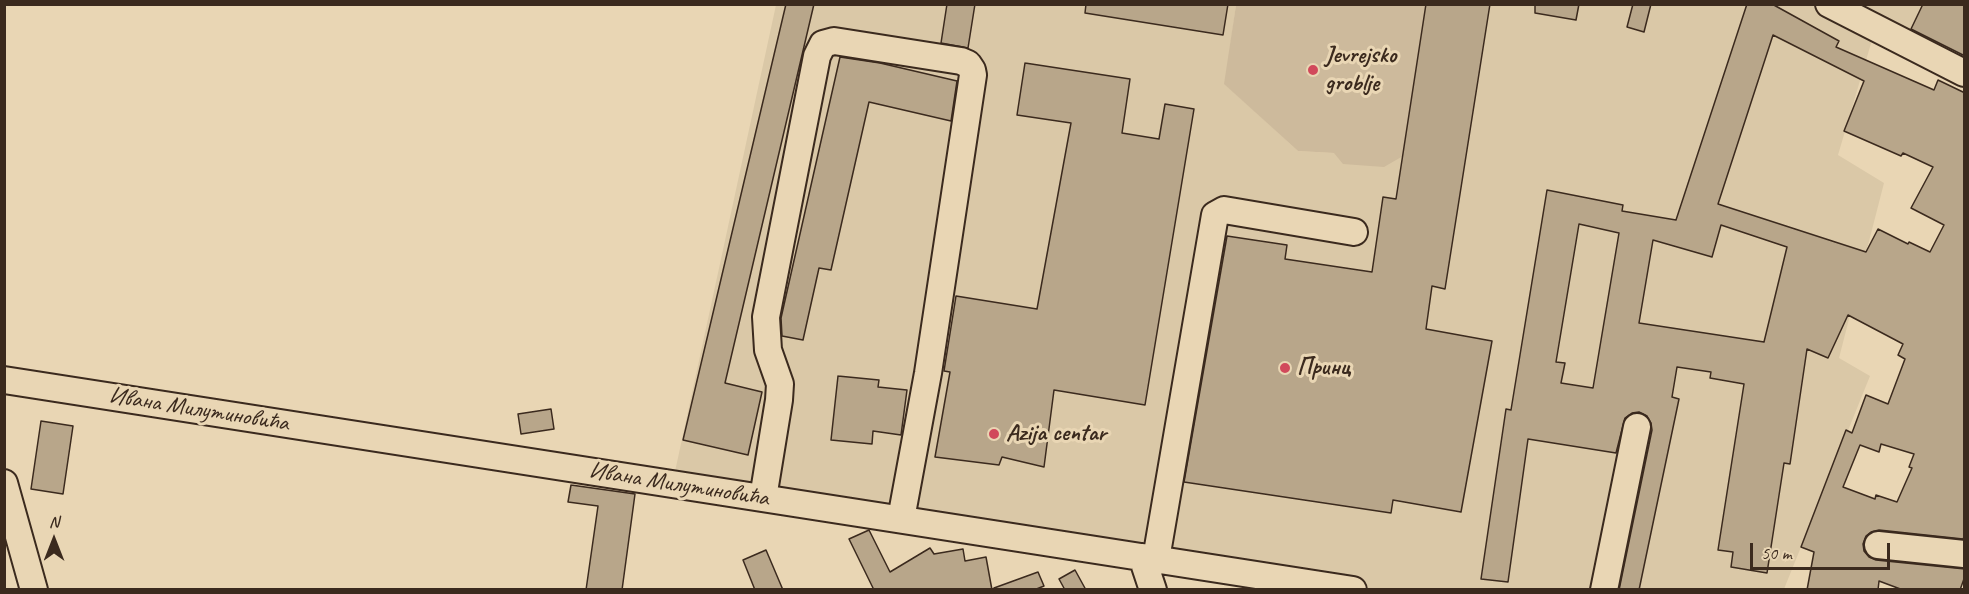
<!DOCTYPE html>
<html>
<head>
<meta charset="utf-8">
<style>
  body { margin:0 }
  #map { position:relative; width:1969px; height:594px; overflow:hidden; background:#e9d6b4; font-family:Caveat,sans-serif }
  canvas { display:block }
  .frame { position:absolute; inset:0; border:6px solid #3b2a1e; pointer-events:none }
  .north { position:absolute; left:24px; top:510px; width:60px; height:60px; -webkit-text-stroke:4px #e9d6b4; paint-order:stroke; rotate:0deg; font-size:16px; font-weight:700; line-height:24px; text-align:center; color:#3b2a1e }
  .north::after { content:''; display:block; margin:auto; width:21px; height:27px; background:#3b2a1e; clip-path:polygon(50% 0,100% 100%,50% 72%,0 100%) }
  .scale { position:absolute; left:1750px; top:543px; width:140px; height:27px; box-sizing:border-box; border:3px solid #3b2a1e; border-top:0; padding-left:8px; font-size:18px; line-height:21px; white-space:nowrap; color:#3b2a1e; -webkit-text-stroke:4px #e9d6b4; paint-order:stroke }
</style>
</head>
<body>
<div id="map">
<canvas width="1969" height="594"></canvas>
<div class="frame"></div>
<div class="north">N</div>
<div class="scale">50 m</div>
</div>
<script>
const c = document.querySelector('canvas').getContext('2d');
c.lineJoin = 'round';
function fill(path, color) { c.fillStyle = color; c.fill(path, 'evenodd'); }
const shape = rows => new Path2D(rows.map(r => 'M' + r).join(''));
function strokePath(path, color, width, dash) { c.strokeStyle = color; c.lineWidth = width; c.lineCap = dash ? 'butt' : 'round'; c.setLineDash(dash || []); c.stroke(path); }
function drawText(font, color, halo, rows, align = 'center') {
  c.font = font + ' Caveat,sans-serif'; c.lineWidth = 6; c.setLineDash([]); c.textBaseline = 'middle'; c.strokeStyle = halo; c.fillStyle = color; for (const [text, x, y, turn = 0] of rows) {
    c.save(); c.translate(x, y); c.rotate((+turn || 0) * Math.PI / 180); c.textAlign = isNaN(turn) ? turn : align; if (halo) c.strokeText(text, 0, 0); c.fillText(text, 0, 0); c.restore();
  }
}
fill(shape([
  [776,5,1236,5,1225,84,1298,151,1334,153,1427,5,1964,5,1964,88,1872,40,1838,155,1884,183,1839,358,1870,376,1784,589,1259,589,671,490]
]), '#dac8a7');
fill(shape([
  [1418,4,1426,6,1403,156,1384,167,1343,164,1334,153,1298,151,1224,84,1236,5]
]), '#cdba9c');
const building = shape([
  [786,4,814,4,725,383,762,392,748,455,683,440,786,4],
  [947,4,975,4,968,48,941,43,947,4],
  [1086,4,1228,4,1223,35,1085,13,1086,4],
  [1426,4,1490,4,1445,289,1432,286,1426,329,1492,341,1461,512,1393,500,1391,513,1184,482,1227,236,1287,245,1285,259,1372,272,1383,197,1396,199,1426,4],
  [1535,4,1579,4,1576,20,1535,13,1535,4],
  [1633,4,1651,4,1644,32,1627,27,1633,4],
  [1747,4,1772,4,1839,41,1836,47,1934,90,1938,80,1965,93,1965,535,1963,539,1879,530,1871,532,1866,536,1863,544,1864,551,1869,557,1876,560,1965,569,1965,576,1960,590,1903,590,1879,581,1878,590,1807,590,1814,552,1801,547,1846,430,1852,433,1866,395,1888,404,1905,359,1898,355,1903,344,1848,315,1828,358,1807,349,1790,464,1784,463,1767,573,1731,567,1733,552,1718,550,1744,384,1710,378,1711,372,1677,367,1672,397,1679,399,1639,590,1619,590,1652,430,1651,423,1647,416,1639,412,1632,413,1625,418,1616,453,1528,439,1508,582,1481,579,1506,409,1511,410,1547,190,1623,205,1622,211,1676,220,1747,4],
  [1773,35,1864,81,1844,131,1901,156,1903,153,1933,167,1911,208,1944,225,1930,252,1909,242,1908,244,1878,229,1866,252,1718,204,1773,35],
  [1579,224,1619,233,1593,388,1561,383,1565,363,1556,362,1579,224],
  [1721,225,1787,247,1764,342,1639,323,1653,240,1712,257,1721,225],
  [1881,444,1914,454,1909,467,1912,468,1897,502,1876,495,1875,499,1843,487,1860,445,1879,452,1881,444],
  [1923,4,1965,4,1965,56,1911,29,1923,4],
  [840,57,880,63,957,81,951,121,869,102,831,270,819,268,803,340,782,336,781,318,840,57],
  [1025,63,1130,79,1122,133,1159,139,1165,104,1194,109,1145,405,1054,390,1044,467,1002,457,999,465,935,457,950,372,944,371,956,296,1037,309,1071,123,1017,115,1025,63],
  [838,376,879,380,878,387,907,390,901,435,873,431,872,444,831,440,838,376],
  [551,409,554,429,521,434,518,414,551,409],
  [41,421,73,426,63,494,31,489,41,421],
  [571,485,635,494,622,590,586,590,598,506,568,502,571,485],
  [869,530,890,572,930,548,934,554,963,549,965,561,986,557,992,590,874,590,849,539,869,530],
  [766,550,783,590,755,590,743,560,766,550],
  [1075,570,1086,590,1065,590,1059,579,1075,570],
  [1038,572,1044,586,1034,590,994,590,994,588,1038,572]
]);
fill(building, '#b8a68a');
strokePath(building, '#3b2a1e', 1.5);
const minor = shape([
  [1829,4,1964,73],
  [4,380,1353,590],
  [4,483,34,590],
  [763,498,779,400,780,384,768,350,766,317,817,56,823,44,834,41,961,61,968,64,972,70,973,75,928,373,901,519],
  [1878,545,1964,554],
  [1142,557,1153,590],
  [1156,559,1215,215,1224,210,1354,232],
  [1604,590,1637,427]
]);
strokePath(minor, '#3b2a1e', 30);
strokePath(minor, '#e9d6b4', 26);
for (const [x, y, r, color] of [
  [1313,70,6,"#d1495b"],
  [1285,368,6,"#d1495b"],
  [994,434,6,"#d1495b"]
]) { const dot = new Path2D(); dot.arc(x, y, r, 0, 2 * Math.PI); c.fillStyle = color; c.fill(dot); strokePath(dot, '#e9d6b4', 2); }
drawText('bold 24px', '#3b2a1e', '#e9d6b4', [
  ["Jevrejsko",1325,56],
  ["groblje",1325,84],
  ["Принц",1297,368],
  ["Azija centar",1006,434]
], 'left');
drawText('24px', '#3b2a1e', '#e9d6b4', [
  ["Ивана Милутиновића",199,410,9],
  ["Ивана Милутиновића",679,485,9]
]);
</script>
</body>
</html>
